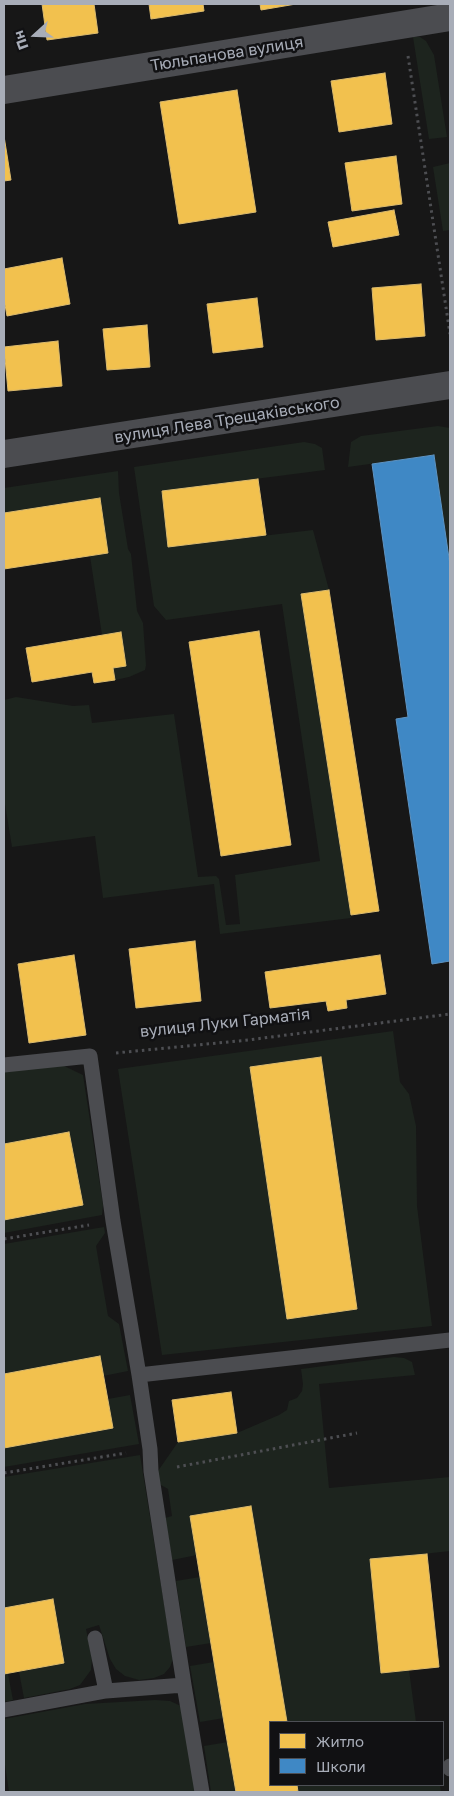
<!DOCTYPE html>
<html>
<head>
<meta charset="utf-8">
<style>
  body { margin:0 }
  #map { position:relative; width:454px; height:1796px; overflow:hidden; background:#171717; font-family:"Golos Text",sans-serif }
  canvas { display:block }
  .frame { position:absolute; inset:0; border:5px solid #a8adb8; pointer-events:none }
  .legend { position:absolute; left:269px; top:1721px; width:175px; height:65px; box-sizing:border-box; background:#111113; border:1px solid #4d4f55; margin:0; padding:6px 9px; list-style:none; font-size:15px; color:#a8adb8 }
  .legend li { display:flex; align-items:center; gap:10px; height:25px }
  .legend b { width:25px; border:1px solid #4d4f55 }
  .north { position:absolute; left:10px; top:10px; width:50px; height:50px; -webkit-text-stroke:4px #111113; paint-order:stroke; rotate:250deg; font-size:14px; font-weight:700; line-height:20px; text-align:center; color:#a8adb8 }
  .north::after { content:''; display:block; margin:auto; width:18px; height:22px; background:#a8adb8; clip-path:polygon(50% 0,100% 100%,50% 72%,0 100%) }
</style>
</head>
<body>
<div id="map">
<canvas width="454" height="1796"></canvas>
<div class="frame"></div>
<ul class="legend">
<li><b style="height:14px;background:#f2c14e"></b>Житло</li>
<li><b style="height:14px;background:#3f88c5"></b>Школи</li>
</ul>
<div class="north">Пн</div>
</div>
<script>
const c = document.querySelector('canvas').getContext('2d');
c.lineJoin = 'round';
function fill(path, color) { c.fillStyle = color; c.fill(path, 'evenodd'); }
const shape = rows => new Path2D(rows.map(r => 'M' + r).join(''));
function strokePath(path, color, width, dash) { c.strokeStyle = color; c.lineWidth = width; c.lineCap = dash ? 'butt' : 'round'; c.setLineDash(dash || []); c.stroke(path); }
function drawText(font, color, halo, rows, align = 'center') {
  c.font = font + ' "Golos Text",sans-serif'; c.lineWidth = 5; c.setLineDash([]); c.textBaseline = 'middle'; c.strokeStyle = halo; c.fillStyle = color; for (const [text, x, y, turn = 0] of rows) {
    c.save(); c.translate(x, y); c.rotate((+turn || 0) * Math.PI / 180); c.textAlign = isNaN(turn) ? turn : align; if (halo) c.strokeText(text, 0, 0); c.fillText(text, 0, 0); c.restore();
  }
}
fill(shape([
  [413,37,420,37,426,41,434,55,447,137,429,139],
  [450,163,450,230,443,231,433,167],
  [438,426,450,428,450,565,434,455,348,467,351,442,361,436],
  [304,442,315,444,322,448,325,470,162,491,168,547,313,530,329,590,301,594,351,918,220,934,214,884,103,898,95,836,12,847,4,798,4,700,16,697,73,706,89,705,92,723,174,714,198,877,216,876,219,879,226,925,240,924,235,875,320,861,282,604,166,620,154,606,134,467],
  [118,471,119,493,128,549,131,554,137,611,143,623,146,665,145,670,129,677,115,680,113,668,126,666,121,632,102,635,90,556,108,553,100,499,4,513,4,488],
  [393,1031,400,1082,409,1094,416,1126,417,1206,432,1326,162,1355,118,1069],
  [62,1065,83,1075,103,1205,102,1215,4,1233,4,1220,83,1205,69,1132,4,1144,4,1072],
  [104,1227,105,1233,96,1246,108,1316,119,1324,128,1371,103,1376,100,1356,4,1374,4,1244],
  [394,1357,404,1358,412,1362,415,1375,319,1384,329,1488,450,1477,450,1551,370,1560,381,1673,409,1670,416,1722,287,1722,251,1506,190,1516,197,1555,172,1560,165,1518,172,1516,168,1489,161,1485,157,1478,158,1471,178,1442,237,1433,279,1415,287,1410,289,1401,297,1398,302,1391,303,1384,301,1369],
  [130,1395,139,1444,4,1467,4,1448,113,1428,108,1399],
  [140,1455,173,1659,170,1667,164,1674,154,1678,139,1680,125,1676,116,1669,110,1659,99,1625,86,1629,92,1659,91,1670,80,1685,70,1689,24,1698,19,1672,64,1663,53,1599,4,1608,4,1477],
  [200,1577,211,1643,186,1647,176,1581],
  [214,1662,224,1718,200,1722,190,1666],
  [4,1674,8,1674,13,1700,4,1702],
  [155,1700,170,1701,181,1706,196,1792,9,1792,4,1758,4,1719,85,1704],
  [228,1742,236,1792,211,1792,204,1746],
  [297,1785,440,1785,441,1792,298,1792]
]), '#1d241e');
const homes = shape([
  [42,4,94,4,98,33,47,40,42,4],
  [149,4,203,4,204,11,151,19,149,4],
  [260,4,296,4,261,10,260,4],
  [385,73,392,124,339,132,331,81,385,73],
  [237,90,256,212,179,224,160,102,237,90],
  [4,136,11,180,4,181,4,136],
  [396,156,402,204,352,211,345,163,396,156],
  [394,210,399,235,333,247,328,222,394,210],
  [62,258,70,304,7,316,4,299,4,269,62,258],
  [421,284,425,336,376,340,372,288,421,284],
  [257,298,263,347,213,353,207,304,257,298],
  [147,325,150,367,107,370,103,329,147,325],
  [58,341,62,386,8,391,4,347,58,341],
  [258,479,266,535,168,547,162,491,258,479],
  [100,498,108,553,4,569,4,513,100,498],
  [329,590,379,911,351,915,301,594,329,590],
  [259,631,291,845,221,856,189,642,259,631],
  [121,632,126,666,113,668,115,680,94,683,92,672,32,682,26,648,121,632],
  [195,941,201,1001,136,1008,129,949,195,941],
  [74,955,86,1035,29,1043,18,964,74,955],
  [380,955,386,994,346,1000,347,1008,328,1011,326,1001,270,1008,265,972,380,955],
  [321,1057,357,1309,287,1319,250,1067,321,1057],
  [69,1132,83,1205,4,1220,4,1144,69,1132],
  [100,1356,113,1428,4,1448,4,1374,100,1356],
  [231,1392,237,1433,178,1442,172,1400,231,1392],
  [251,1506,287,1722,270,1722,270,1785,297,1785,298,1792,236,1792,225,1729,190,1516,251,1506],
  [427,1554,439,1667,381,1673,370,1559,427,1554],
  [53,1599,64,1663,4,1674,4,1608,53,1599]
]);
fill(homes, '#f2c14e');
strokePath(homes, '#dcbb6e', 1);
const schools = shape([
  [434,455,450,565,450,961,432,964,396,719,408,717,372,464,434,455]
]);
fill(schools, '#3f88c5');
strokePath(schools, '#5e93c1', 1);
strokePath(shape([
  [408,56,450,334],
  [116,1053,248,1040,450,1014],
  [4,1239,89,1225],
  [177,1467,357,1433],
  [4,1473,126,1453]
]), '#4d4e52', 3, [2.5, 4]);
strokePath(shape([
  [4,1065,90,1056,113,1221,139,1375,150,1449,151,1471,184,1685,202,1792],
  [139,1375,450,1340],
  [95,1638,106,1691],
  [4,1710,106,1691,184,1685],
  [450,1766,450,1769]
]), '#4b4c50', 15);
strokePath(shape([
  [4,90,450,17],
  [4,454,450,385]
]), '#4b4c50', 28);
drawText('16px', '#a8adb8', '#111113', [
  ["Тюльпанова вулиця",227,54,-9],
  ["вулиця Лева Трещаківського",227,420,-9],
  ["вулиця Луки Гарматія",225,1023,-6]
]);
</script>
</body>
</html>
